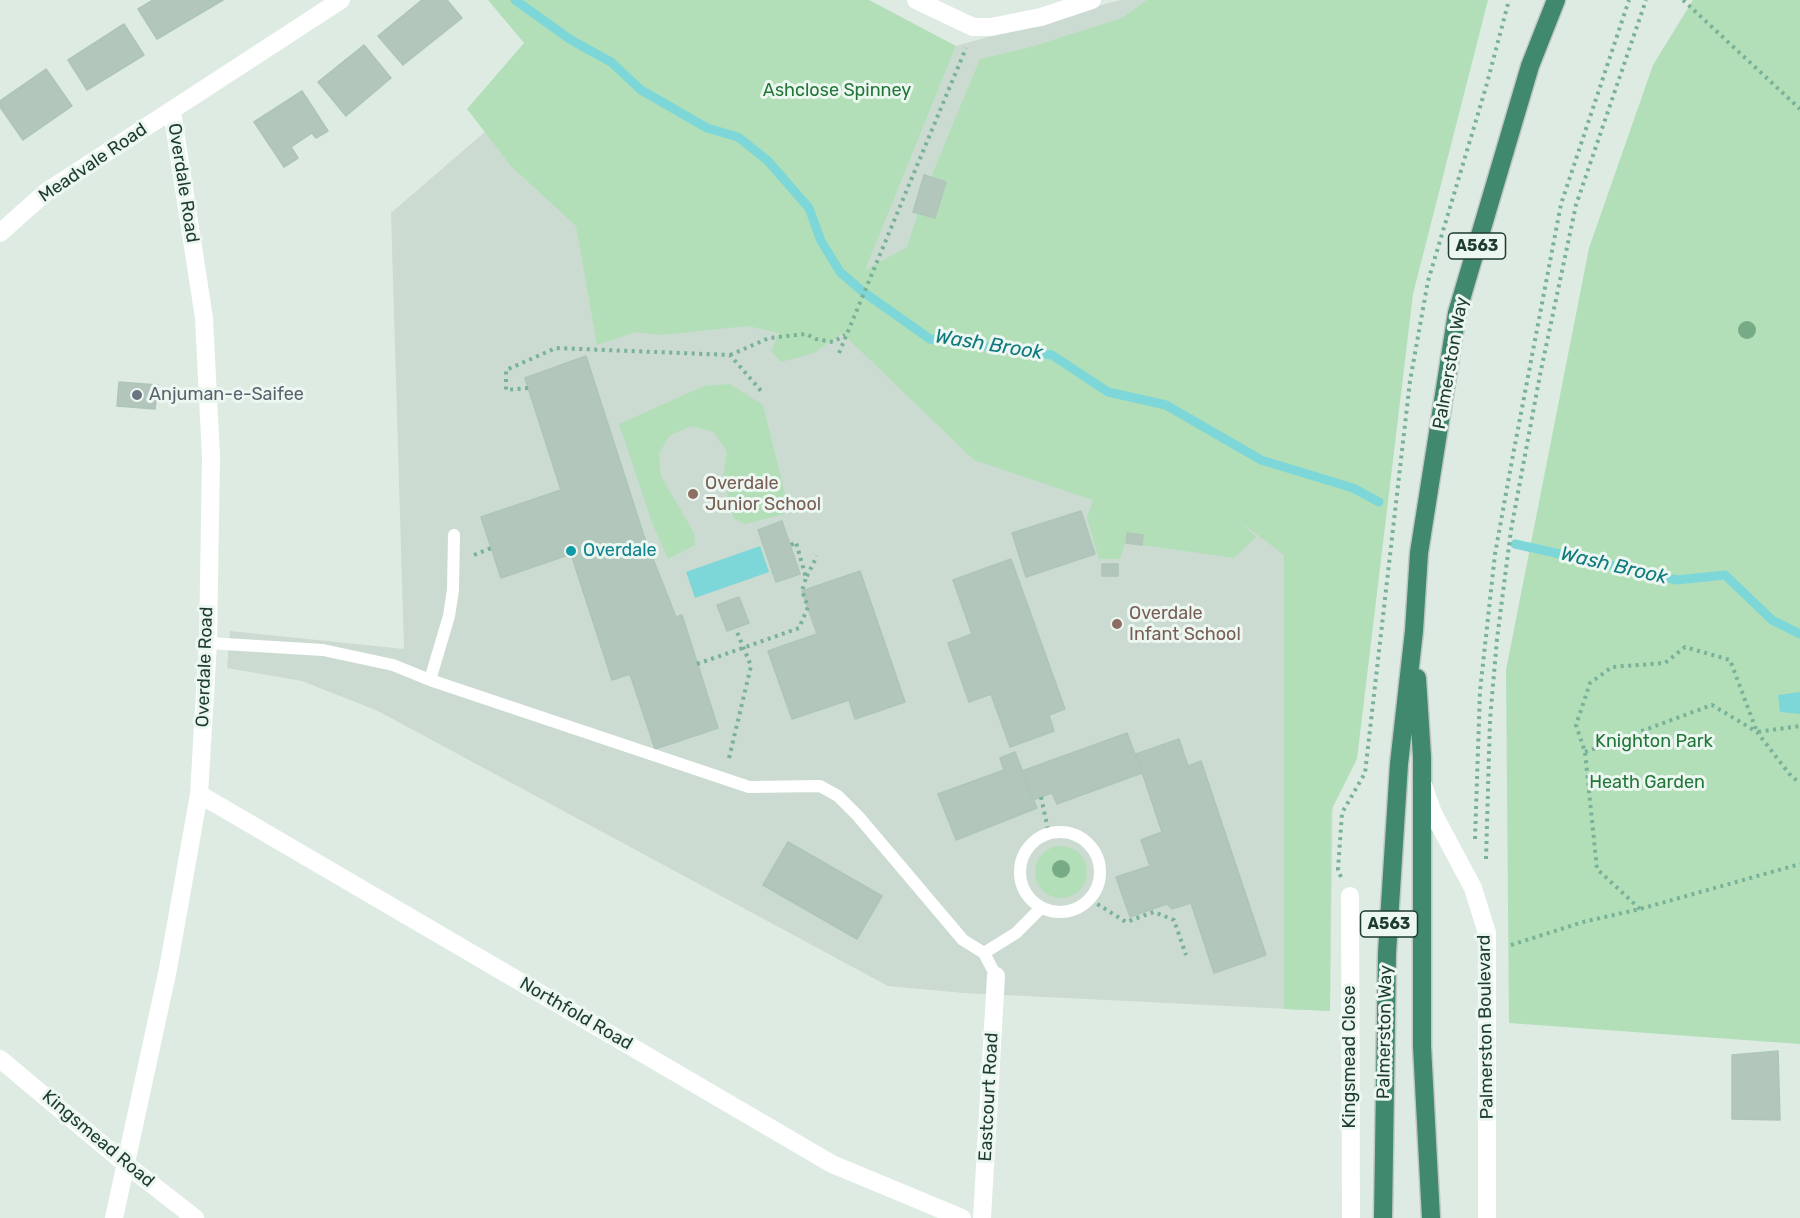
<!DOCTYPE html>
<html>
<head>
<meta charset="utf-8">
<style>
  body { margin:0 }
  canvas { display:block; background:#ddebe3 }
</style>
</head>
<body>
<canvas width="1800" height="1218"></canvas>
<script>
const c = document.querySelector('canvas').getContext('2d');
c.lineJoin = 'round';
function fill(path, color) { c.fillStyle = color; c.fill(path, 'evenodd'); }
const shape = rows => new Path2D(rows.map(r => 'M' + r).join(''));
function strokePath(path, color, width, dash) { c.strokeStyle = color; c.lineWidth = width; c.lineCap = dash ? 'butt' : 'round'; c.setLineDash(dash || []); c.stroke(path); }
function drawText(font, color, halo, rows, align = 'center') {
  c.font = font + ' Rubik,sans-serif'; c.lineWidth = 6; c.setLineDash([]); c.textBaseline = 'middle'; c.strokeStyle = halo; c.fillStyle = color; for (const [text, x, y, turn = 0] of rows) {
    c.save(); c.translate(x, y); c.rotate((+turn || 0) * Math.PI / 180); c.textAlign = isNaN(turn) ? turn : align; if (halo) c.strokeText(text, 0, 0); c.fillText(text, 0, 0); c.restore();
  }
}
fill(shape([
  [1120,0,1485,0,1380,375,1333,776,1330,1011,964,993,888,986,378,711,302,681,227,668,230,631,404,649,391,213,567,61,864,271,956,46]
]), '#cbdbd1');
fill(shape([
  [488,0,869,0,956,46,865,270,907,247,918,213,935,218,946,182,931,177,980,59,1031,47,1122,18,1147,0,1488,0,1413,294,1357,759,1331,811,1330,1011,1284,1009,1284,555,1242,523,1256,537,1234,558,1142,545,1143,535,1128,533,1120,559,1099,559,1087,518,1093,500,974,460,842,333,814,353,781,362,771,351,779,333,748,326,661,335,636,332,597,345,576,226,511,166,467,109,524,43],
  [1693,0,1800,0,1800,1044,1509,1023,1506,670,1589,248,1653,65],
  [730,384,763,405,785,494,784,514,745,524,734,519,723,478,727,452,714,432,691,426,669,436,659,454,661,476,694,533,695,545,668,559,653,525,619,424,704,386],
  '1035 872a26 26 0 1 1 52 0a26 26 0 1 1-52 0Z'
]), '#b2dfb8');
fill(shape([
  [760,546,769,572,695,598,686,572],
  [1800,692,1800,714,1780,712,1778,695]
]), '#7dd6d8');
strokePath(shape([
  [515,0,571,40,611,62,641,90,707,128,738,137,768,161,809,208,821,241,840,272,862,291,930,339,1052,355,1108,392,1166,405,1261,460,1353,488,1379,502],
  [1515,544,1677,580,1725,575,1772,620,1800,634]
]), '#7dd6d8', 9);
const building = shape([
  [153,0,223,0,157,39,138,9,153,0],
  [422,0,447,0,462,18,403,65,378,36,422,0],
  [124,24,144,55,87,90,68,60,124,24],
  [364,45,391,78,346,116,318,82,364,45],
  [46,69,72,106,23,140,0,107,0,101,46,69],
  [302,91,328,131,316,138,312,133,291,147,298,158,284,167,254,122,302,91],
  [924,175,946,182,935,218,913,212,924,175],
  [586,356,644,536,676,617,682,615,718,728,655,749,630,674,612,680,571,554,501,578,481,517,561,490,525,378,586,356],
  [119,382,158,385,155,409,117,406,119,382],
  [1081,511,1095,554,1026,577,1012,533,1081,511],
  [782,521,800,574,776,582,758,530,782,521],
  [1127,533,1143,535,1142,545,1126,543,1127,533],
  [1011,559,1065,709,1049,715,1054,731,1010,747,991,694,969,702,948,643,972,634,953,580,1011,559],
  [1102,564,1118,564,1118,576,1102,576,1102,564],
  [860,571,905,702,855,719,849,700,792,719,768,651,817,634,802,591,860,571],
  [739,597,749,623,727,631,717,605,739,597],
  [1127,733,1142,773,1057,804,1052,793,1033,800,1022,771,1127,733],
  [1179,739,1188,766,1201,761,1266,955,1214,973,1191,903,1172,909,1167,904,1130,917,1116,877,1150,866,1141,840,1162,832,1136,754,1179,739],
  [1015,752,1037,808,956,840,938,794,1004,770,1000,758,1015,752],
  [788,842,882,896,857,939,763,885,788,842],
  [1778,1051,1780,1120,1732,1119,1732,1055,1778,1051]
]);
fill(building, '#b2c6bb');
strokePath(building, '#aec5b9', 1.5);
const trunk = shape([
  [1417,678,1422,757,1422,1046,1431,1218],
  [1383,1218,1387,953,1399,764,1414,631,1419,553,1457,313,1530,66,1556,0]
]);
strokePath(trunk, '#c0c8c5', 21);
strokePath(shape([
  [1683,0,1800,109],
  [839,353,966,48],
  [730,355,769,338,806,334,816,339,833,342,845,335],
  [528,388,506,390,506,370,556,348,730,355,762,392],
  [791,545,796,542,806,578,817,556],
  [474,555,491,548],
  [697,664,799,628,808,607,802,591,806,578],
  [1585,752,1712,705,1757,732,1791,776,1800,783],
  [729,758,751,666,737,632],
  [1041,797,1049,834],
  [1475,839,1480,691,1495,554,1513,455,1561,204,1629,0],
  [1486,859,1490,720,1497,639,1511,530,1540,375,1576,205,1646,0],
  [1341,877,1338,870,1342,813,1365,773,1410,381,1428,281,1486,87,1509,0],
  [1091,900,1126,922,1154,912,1174,920,1186,955],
  [1640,909,1597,869,1585,752,1576,725,1590,683,1612,667,1665,663,1685,647,1730,660,1757,732,1800,726],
  [1511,945,1583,922,1640,909,1800,864]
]), '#79b299', 4, [3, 4.5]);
strokePath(shape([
  [208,643,323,650,393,665,430,680,749,787,820,786,838,796,858,816,963,940,984,953,996,976],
  [430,680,449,616,453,590,454,535],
  '1020 872a40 40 0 1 1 80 0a40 40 0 1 1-80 0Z',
  [984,953,1016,933,1041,908]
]), '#fff', 12);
strokePath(shape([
  [916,0,973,27,991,27,1041,17,1092,0],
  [0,233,46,192,341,0],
  [1423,785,1433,813,1473,888,1487,933,1487,1218],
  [199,794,832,1164,962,1218],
  [1350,896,1351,1218],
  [0,1059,127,1165,195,1218],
  [114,1218,168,969,199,794,208,643,211,457,204,318,172,111],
  [982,1218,996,976]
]), '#fff', 18);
strokePath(trunk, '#40886e', 18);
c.fillStyle = '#76ab85';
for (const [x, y] of [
  [1747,330],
  [1061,869]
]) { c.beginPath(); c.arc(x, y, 9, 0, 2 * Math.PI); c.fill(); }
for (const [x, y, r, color] of [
  [137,395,6,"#6b7280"],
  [693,494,6,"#8d6e63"],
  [571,551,6,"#0f9aa8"],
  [1117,624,6,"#8d6e63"]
]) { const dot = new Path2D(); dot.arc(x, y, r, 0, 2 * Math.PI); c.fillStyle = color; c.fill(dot); strokePath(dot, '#edf7f1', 2); }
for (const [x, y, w] of [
  [1477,246,57],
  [1389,924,57]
]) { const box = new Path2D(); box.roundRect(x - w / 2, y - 13, w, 26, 4.5); c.fillStyle = '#edf7f1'; c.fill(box); strokePath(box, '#1d3c2f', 1.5); }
drawText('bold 16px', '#1d3c2f', null, [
  ["A563",1477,246],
  ["A563",1389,924]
]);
drawText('18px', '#227738', '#edf7f1', [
  ["Ashclose Spinney",837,91],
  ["Knighton Park",1654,742],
  ["Heath Garden",1647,783]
]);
drawText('18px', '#1d3c2f', '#edf7f1', [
  ["Meadvale Road",93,163,-34],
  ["Overdale Road",183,183,81],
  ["Palmerston Way",1451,363,-80],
  ["Overdale Road",205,667,-88],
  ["Northfold Road",576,1014,30],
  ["Palmerston Boulevard",1486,1027,-91],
  ["Palmerston Way",1385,1032,-89],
  ["Kingsmead Close",1350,1057,-90],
  ["Eastcourt Road",989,1097,-87],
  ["Kingsmead Road",98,1139,40]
]);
drawText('18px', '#5b616d', '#edf7f1', [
  ["Anjuman-e-Saifee",149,395]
], 'left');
drawText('18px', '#785e54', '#edf7f1', [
  ["Overdale",705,484],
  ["Junior School",705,505],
  ["Overdale",1129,614],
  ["Infant School",1129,635]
], 'left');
drawText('18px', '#0d838f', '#edf7f1', [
  ["Overdale",583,551]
], 'left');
drawText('italic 20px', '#117a7e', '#edf7f1', [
  ["Wash Brook",989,345,9],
  ["Wash Brook",1614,566,13]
]);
</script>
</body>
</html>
